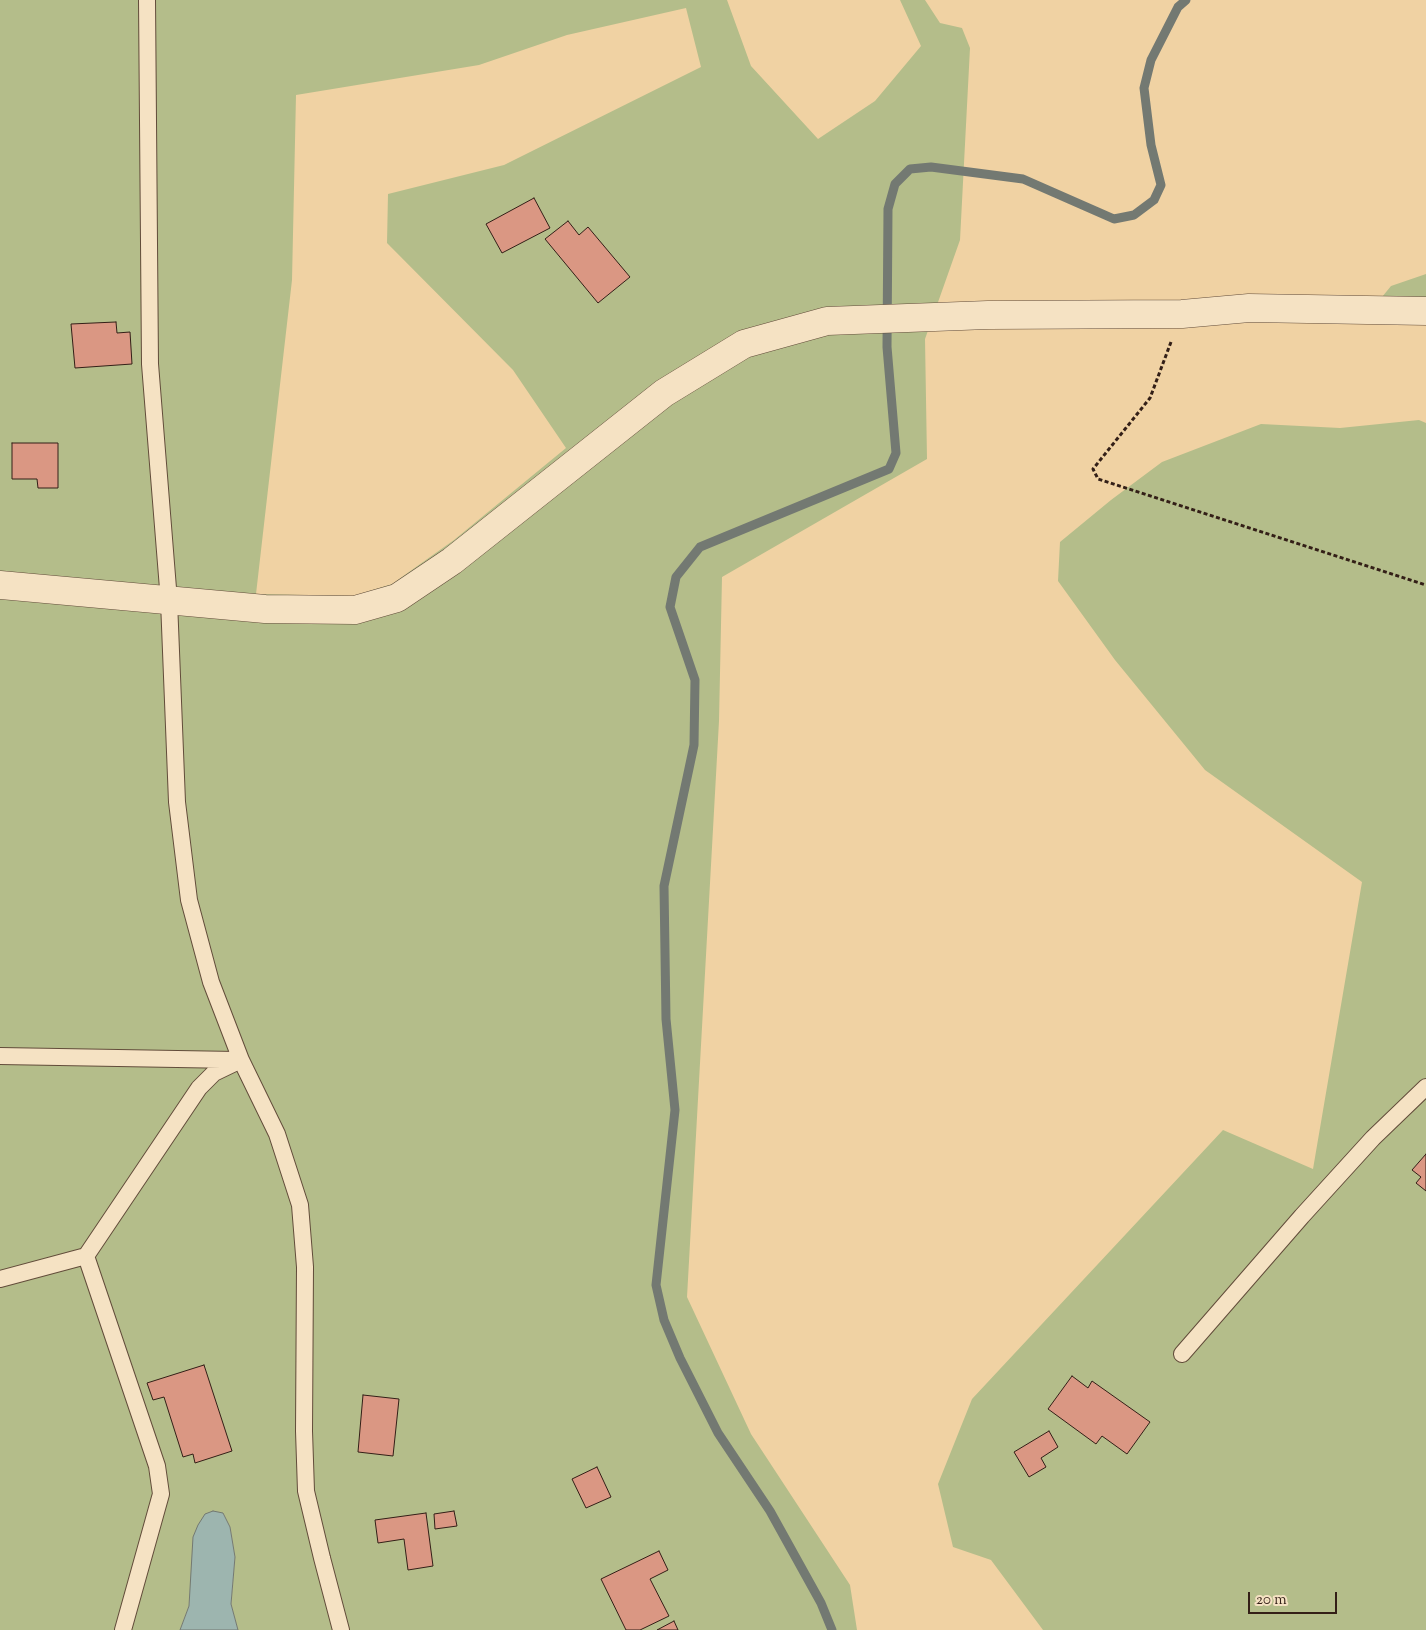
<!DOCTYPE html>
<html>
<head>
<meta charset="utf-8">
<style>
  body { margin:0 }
  #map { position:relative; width:1426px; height:1630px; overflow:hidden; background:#f0d2a3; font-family:"Sorts Mill Goudy",serif }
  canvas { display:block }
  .scale { position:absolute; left:1248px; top:1592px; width:89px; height:22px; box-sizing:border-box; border:2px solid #331f17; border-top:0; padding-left:6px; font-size:15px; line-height:18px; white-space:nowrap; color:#331f17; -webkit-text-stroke:4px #f5e2c3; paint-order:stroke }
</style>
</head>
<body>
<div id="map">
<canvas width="1426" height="1630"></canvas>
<div class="scale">20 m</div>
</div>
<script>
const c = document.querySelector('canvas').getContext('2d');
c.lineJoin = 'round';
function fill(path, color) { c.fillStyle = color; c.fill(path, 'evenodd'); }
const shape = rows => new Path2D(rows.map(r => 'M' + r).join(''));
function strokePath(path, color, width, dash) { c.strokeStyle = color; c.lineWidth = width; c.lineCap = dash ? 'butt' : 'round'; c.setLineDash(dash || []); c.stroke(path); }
fill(shape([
  [0,0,727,0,751,66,818,139,875,101,921,46,900,0,925,0,940,23,962,28,970,48,960,240,925,339,927,459,722,577,719,721,687,1297,751,1434,850,1585,857,1630,238,1630,231,1604,235,1557,230,1527,223,1513,190,1590,189,1606,180,1630,0,1630],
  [686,8,701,67,504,165,388,194,387,243,513,370,566,448,454,540,392,584,353,596,256,594,292,280,296,95,479,65,567,35],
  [1426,274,1426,299,1382,297,1391,286],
  [1419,420,1426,423,1426,1630,1043,1630,991,1560,953,1547,938,1484,972,1399,1223,1130,1313,1169,1362,882,1205,770,1115,660,1058,581,1060,542,1111,500,1162,462,1261,424,1340,428]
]), '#b4bd8a');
const water = shape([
  [213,1511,223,1513,230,1527,235,1557,231,1604,238,1630,180,1630,189,1606,193,1537,198,1525,205,1514,213,1511]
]);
fill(water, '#9db5af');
strokePath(water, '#737972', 1);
strokePath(shape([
  [832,1630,821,1603,770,1511,718,1433,680,1358,664,1320,656,1285,675,1110,666,1019,664,886,694,745,695,680,670,607,676,577,700,547,889,469,896,453,887,347,888,209,895,184,910,169,931,167,1023,179,1114,219,1134,215,1154,200,1161,185,1151,145,1144,88,1151,60,1178,7,1186,0]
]), '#737972', 9);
const building = shape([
  [534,198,550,228,502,253,486,224,534,198],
  [568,221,579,235,588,227,630,277,598,303,545,239,568,221],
  [116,322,117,333,130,332,132,364,75,368,71,324,116,322],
  [12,443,58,443,58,488,38,488,37,479,12,479,12,443],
  [1426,1154,1426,1191,1416,1183,1421,1177,1412,1170,1426,1154],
  [204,1365,232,1451,195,1463,193,1454,183,1457,164,1397,153,1400,147,1383,204,1365],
  [1072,1376,1088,1388,1092,1381,1150,1422,1127,1454,1102,1436,1096,1444,1048,1409,1072,1376],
  [363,1395,399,1399,393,1456,358,1452,363,1395],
  [1049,1431,1058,1447,1041,1458,1046,1467,1029,1477,1014,1452,1049,1431],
  [597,1467,611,1497,586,1508,572,1479,597,1467],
  [454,1511,457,1526,435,1529,434,1514,454,1511],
  [426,1513,433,1566,408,1570,404,1539,378,1543,375,1520,426,1513],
  [659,1551,668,1570,650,1579,669,1616,640,1630,626,1630,601,1579,659,1551],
  [674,1621,678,1630,657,1630,674,1621]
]);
fill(building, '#da9783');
strokePath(building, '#331f17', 1);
const service = shape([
  [147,0,150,364,169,601,177,802,189,900,211,982,241,1060,277,1134,300,1205,305,1267,304,1431,306,1491,322,1558,341,1630],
  [0,1056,236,1060],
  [86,1256,157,1466,161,1494,123,1630],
  [0,1279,86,1256,199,1088,214,1073,241,1060],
  [1182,1354,1302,1216,1373,1138,1426,1087]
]);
const minor = shape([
  [0,585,265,609,355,610,397,598,452,561,664,393,744,344,827,321,988,315,1182,314,1249,308,1426,311]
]);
strokePath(service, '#624c3a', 18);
strokePath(minor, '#624c3a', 29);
strokePath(shape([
  [1171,342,1150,398,1093,469,1098,479,1426,585]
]), '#331f17', 3, [4, 2.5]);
strokePath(service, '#f5e2c3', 16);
strokePath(minor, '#f5e2c3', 28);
</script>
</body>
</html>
